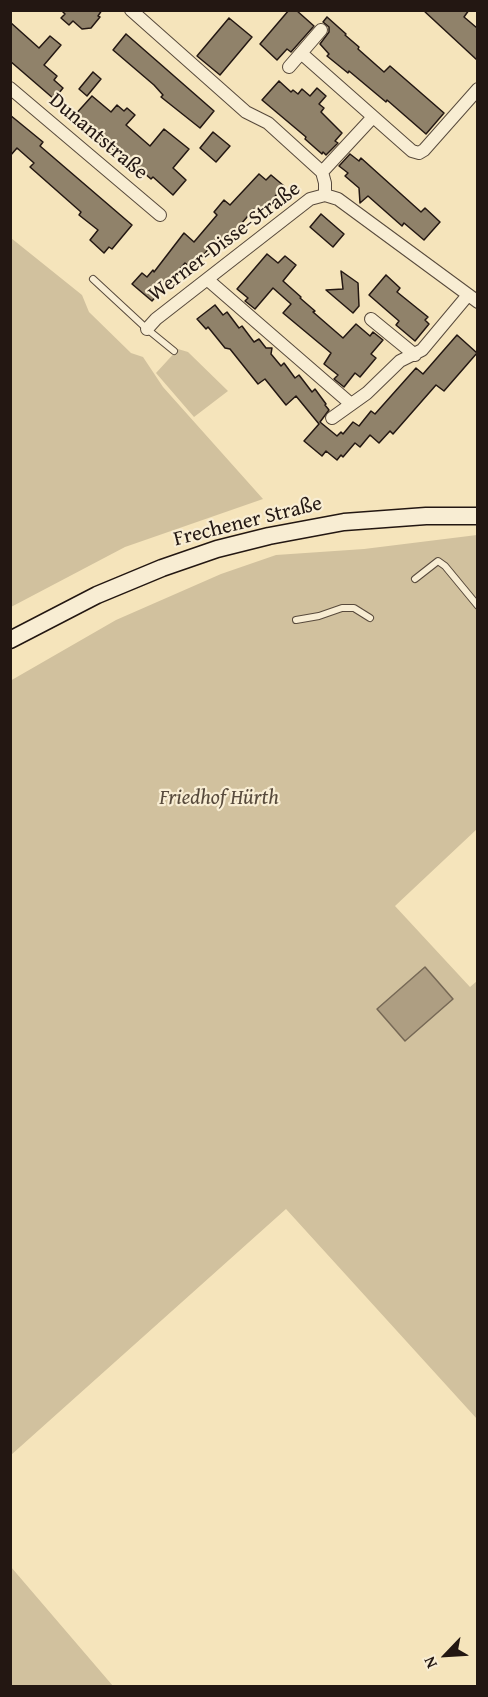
<!DOCTYPE html>
<html>
<head>
<meta charset="utf-8">
<style>
  body { margin:0 }
  #map { position:relative; width:488px; height:1697px; overflow:hidden; background:#f5e4bb; font-family:"Gentium Book Plus",serif }
  canvas { display:block }
  .frame { position:absolute; inset:0; border:12px solid #231712; pointer-events:none }
  .north { position:absolute; left:416px; top:1625px; width:60px; height:60px; -webkit-text-stroke:4px #f8edd3; paint-order:stroke; rotate:245deg; font-size:16px; font-weight:700; line-height:24px; text-align:center; color:#231712 }
  .north::after { content:''; display:block; margin:auto; width:21px; height:27px; background:#231712; clip-path:polygon(50% 0,100% 100%,50% 72%,0 100%) }
</style>
</head>
<body>
<div id="map">
<canvas width="488" height="1697"></canvas>
<div class="frame"></div>
<div class="north">N</div>
</div>
<script>
const c = document.querySelector('canvas').getContext('2d');
c.lineJoin = 'round';
function fill(path, color) { c.fillStyle = color; c.fill(path, 'evenodd'); }
const shape = rows => new Path2D(rows.map(r => 'M' + r).join(''));
function strokePath(path, color, width, dash) { c.strokeStyle = color; c.lineWidth = width; c.lineCap = dash ? 'butt' : 'round'; c.setLineDash(dash || []); c.stroke(path); }
function drawText(font, color, halo, rows, align = 'center') {
  c.font = font + ' "Gentium Book Plus",serif'; c.lineWidth = 4.5; c.setLineDash([]); c.textBaseline = 'middle'; c.strokeStyle = halo; c.fillStyle = color; for (const [text, x, y, turn = 0] of rows) {
    c.save(); c.translate(x, y); c.rotate((+turn || 0) * Math.PI / 180); c.textAlign = isNaN(turn) ? turn : align; if (halo) c.strokeText(text, 0, 0); c.fillText(text, 0, 0); c.restore();
  }
}
fill(shape([
  [11,238,82,295,89,312,131,353,143,357,163,387,263,499,125,547,11,607],
  [178,349,188,352,228,391,194,417,156,373],
  [477,535,477,829,395,906,470,987,477,981,477,1419,286,1209,11,1455,10,681,116,620,221,574,276,555,364,549],
  [11,1567,113,1686,11,1686]
]), '#d1c19e');
const water = shape([
  [425,967,453,999,405,1041,377,1009,425,967]
]);
fill(water, '#ae9e82');
strokePath(water, '#766855', 1.5);
const building = shape([
  [61,10,102,10,98,16,100,17,91,28,82,29,73,21,69,25,61,18,65,14,61,10],
  [289,10,296,10,314,26,291,52,287,49,277,60,260,44,289,10],
  [423,10,469,10,464,17,477,28,477,60,423,10],
  [327,17,346,34,345,35,359,47,358,49,384,72,390,66,444,113,426,134,387,100,386,102,349,71,348,73,327,56,329,54,320,44,329,32,329,27,323,22,327,17],
  [229,18,252,37,220,75,197,56,229,18],
  [10,22,39,48,50,36,61,45,44,65,57,76,54,80,63,88,54,99,10,61,10,22],
  [126,34,214,111,200,128,161,97,163,95,154,85,113,50,126,34],
  [93,72,101,79,87,96,79,89,93,72],
  [279,81,291,92,293,90,298,94,302,89,310,96,317,88,326,96,319,104,324,108,321,112,342,133,335,141,338,143,326,155,323,152,322,154,305,139,306,137,262,100,279,81],
  [92,96,111,112,117,105,124,111,127,108,135,115,126,125,150,146,164,129,189,149,173,168,186,180,173,195,153,177,151,179,135,165,134,167,74,116,92,96],
  [10,115,43,142,40,146,132,225,112,249,109,247,104,253,90,240,98,230,79,215,81,212,30,167,34,163,17,148,10,156,10,115],
  [213,132,230,146,216,162,200,148,213,132],
  [350,154,359,161,361,158,421,212,425,208,440,222,424,240,404,223,402,226,368,196,360,203,359,188,345,176,348,173,339,166,350,154],
  [259,174,266,180,271,175,284,186,265,208,264,207,259,213,254,209,241,224,243,231,237,229,222,247,215,241,197,263,193,260,188,265,185,263,152,301,132,284,142,273,147,277,153,270,154,272,184,233,194,242,217,215,214,212,224,200,230,205,259,174],
  [321,214,344,234,333,247,310,227,321,214],
  [267,254,278,263,285,256,296,265,283,281,301,297,300,298,315,311,313,312,343,338,356,324,370,336,373,332,383,340,371,354,376,358,360,377,355,373,344,387,334,379,338,375,324,364,331,353,283,313,291,304,273,288,255,309,245,301,248,298,237,289,267,254],
  [341,271,358,283,359,306,353,313,326,290,343,289,341,271],
  [386,275,400,288,397,292,428,317,425,320,429,324,415,341,396,325,399,321,369,295,386,275],
  [215,305,223,315,227,312,239,328,242,326,254,342,259,339,266,348,272,348,271,354,281,366,284,363,295,378,299,375,312,392,315,389,326,404,325,405,329,410,320,422,337,436,341,432,343,434,353,422,359,426,371,411,375,414,416,368,423,374,457,335,477,353,444,391,436,385,393,434,390,431,379,443,370,435,360,447,355,443,343,457,341,455,337,460,326,451,322,456,304,441,319,424,296,396,286,405,265,379,258,384,230,349,225,348,208,327,206,329,197,319,215,305]
]);
fill(building, '#90826a');
strokePath(building, '#231712', 1.5);
const service = shape([
  [93,279,147,329,174,351],
  [415,579,438,561,445,566,478,606],
  [296,620,319,616,342,608,354,608,370,618]
]);
const minor = shape([
  [131,10,246,112,268,123,322,172,325,183,325,195],
  [301,53,412,151,419,153,424,150,478,89],
  [289,67,321,30],
  [10,88,160,215],
  [322,172,373,117],
  [208,280,351,404],
  [371,319,415,355],
  [147,329,156,319,310,199,325,195,338,199,478,302],
  [332,418,367,393,400,361,422,350,468,295]
]);
const secondary = shape([
  [10,640,97,595,162,568,217,549,269,536,344,522,426,516,478,516]
]);
strokePath(service, '#584a3c', 8);
strokePath(minor, '#584a3c', 14);
strokePath(secondary, '#231712', 19);
strokePath(service, '#f8edd3', 6);
strokePath(minor, '#f8edd3', 12);
strokePath(secondary, '#f8edd3', 16);
drawText('21px', '#231712', '#f8edd3', [
  ["Dunantstraße",98,137,40],
  ["Werner-Disse-Straße",225,242,-37],
  ["Frechener Straße",248,522,-14]
]);
drawText('italic 21px', '#574a3c', '#f8edd3', [
  ["Friedhof Hürth",219,799]
]);
</script>
</body>
</html>
